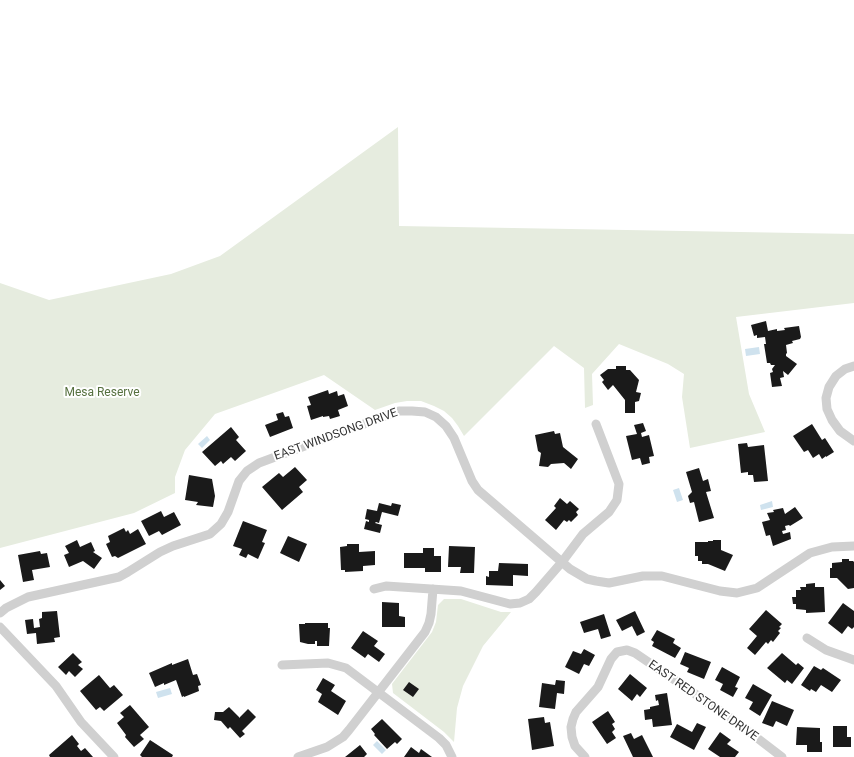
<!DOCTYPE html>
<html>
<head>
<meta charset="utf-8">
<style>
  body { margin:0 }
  canvas { display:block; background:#fff }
</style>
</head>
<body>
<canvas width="854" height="757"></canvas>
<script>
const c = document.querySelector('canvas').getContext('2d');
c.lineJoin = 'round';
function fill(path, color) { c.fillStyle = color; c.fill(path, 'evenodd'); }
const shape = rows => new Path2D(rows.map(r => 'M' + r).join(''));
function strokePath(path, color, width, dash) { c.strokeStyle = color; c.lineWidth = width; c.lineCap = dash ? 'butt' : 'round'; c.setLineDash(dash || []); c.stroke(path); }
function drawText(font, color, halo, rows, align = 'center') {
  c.font = font + ' Roboto,sans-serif'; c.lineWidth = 4; c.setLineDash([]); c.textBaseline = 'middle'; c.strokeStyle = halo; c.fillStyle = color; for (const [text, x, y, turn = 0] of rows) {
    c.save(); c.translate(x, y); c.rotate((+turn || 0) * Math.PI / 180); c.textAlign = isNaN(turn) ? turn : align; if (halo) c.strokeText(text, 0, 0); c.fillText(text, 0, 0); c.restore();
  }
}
fill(shape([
  [398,127,399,226,854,234,854,303,736,317,749,394,765,432,690,448,682,397,684,374,668,364,619,344,592,374,593,405,585,408,584,368,554,346,464,436,458,426,452,418,444,411,434,406,421,401,407,401,395,403,375,410,324,375,215,414,185,450,175,477,175,493,134,513,0,548,0,283,49,300,171,274,220,256],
  [444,599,461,599,501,612,511,612,483,646,463,686,457,708,454,742,444,732,393,693,392,684,432,632,436,622,438,605]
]), '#e6ecdf');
fill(shape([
  [759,347,760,354,746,356,745,349],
  [207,436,210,440,202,448,198,444],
  [679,488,683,500,677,502,673,490],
  [772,501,773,507,761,510,760,505],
  [170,688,172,694,158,698,156,692],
  [377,741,386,750,382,754,373,745]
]), '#cfe2ee');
fill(shape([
  [766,321,768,331,777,329,777,331,785,330,784,328,799,326,801,337,800,339,792,341,793,343,786,345,787,353,786,354,786,356,797,364,788,375,783,371,784,377,780,378,782,386,772,387,770,373,773,372,772,369,775,365,771,365,770,363,767,363,764,344,766,344,765,337,757,338,757,335,754,336,751,325],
  [616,366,626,366,626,370,630,370,639,380,636,392,641,393,639,401,635,402,635,413,625,413,625,400,613,385,608,390,602,382,604,380,600,375,608,369,616,369],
  [328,390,329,394,337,391,338,396,344,394,348,406,338,410,340,416,330,419,329,416,323,417,323,416,311,420,307,406,311,405,308,397],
  [283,412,285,417,289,416,293,428,270,437,265,425,278,420,276,414],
  [643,423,646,431,641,433,642,437,649,435,654,456,649,457,650,463,642,465,640,458,632,460,626,436,637,434,634,425],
  [812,424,822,440,825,438,834,452,826,457,826,456,822,459,819,454,813,458,808,450,804,452,793,436],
  [231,427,239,437,236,440,246,451,235,461,231,457,223,464,221,461,215,466,202,452],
  [554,431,555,434,560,433,563,447,578,459,571,469,564,463,551,464,548,467,539,466,541,453,538,451,535,435],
  [747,443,748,447,764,445,768,481,754,482,753,475,748,475,748,472,741,473,738,444],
  [295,467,307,480,299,487,303,492,282,510,262,487,279,473,283,477],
  [699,468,703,481,708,479,711,491,706,492,714,518,699,522,694,502,690,503,688,496,692,492,686,472],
  [189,475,212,479,215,496,213,507,196,505,198,502,185,500],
  [560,498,567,504,570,501,579,509,576,512,578,515,571,522,569,520,567,522,564,520,556,530,545,520,556,508,554,506],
  [379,503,391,506,392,503,401,505,398,516,382,512,379,523,376,522,375,523,382,525,380,533,364,529,366,521,369,522,369,520,365,519,367,509,377,511],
  [795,507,803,518,790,526,789,525,785,526,786,530,782,531,783,534,790,532,791,539,773,546,770,535,766,536,762,522,770,520,767,513,774,512,773,510,783,508,785,514],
  [161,511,164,517,174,512,181,525,162,535,159,531,149,536,141,521],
  [243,521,267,530,262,542,265,543,258,559,248,554,246,558,239,555,242,549,233,546],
  [124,528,126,532,128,530,130,534,138,529,146,544,118,558,115,556,112,557,106,544,110,542,108,536],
  [288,536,307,544,299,562,280,553],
  [77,540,80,547,91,542,95,551,93,552,102,558,94,569,83,561,69,567,64,555,69,553,65,546],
  [713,540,721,540,721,550,733,555,725,571,708,564,702,564,702,561,698,561,698,556,695,556,695,542,708,542,708,541,713,541],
  [347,544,359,544,359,552,375,551,375,565,363,566,363,571,345,572,345,570,341,570,340,547,347,546],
  [449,546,475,547,474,573,460,573,461,567,448,567],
  [423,548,434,548,434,556,441,556,441,572,425,572,425,568,404,568,404,553,423,553],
  [40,551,41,554,47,553,50,567,32,570,34,580,23,582,18,555],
  [842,559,849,559,849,561,853,561,854,562,854,588,848,589,837,578,830,578,830,568,832,568,832,563,842,562],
  [499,563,528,564,528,576,513,575,513,586,486,585,486,576,489,577,489,571,498,571],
  [0,580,5,586,0,590],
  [815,583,815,587,824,587,825,612,806,613,806,610,796,609,796,604,793,604,792,597,796,597,796,590,801,590,800,587,806,587,806,584],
  [382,602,399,603,399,616,405,617,405,627,382,627],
  [843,603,854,611,854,627,852,629,848,626,842,634,828,623],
  [766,610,782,624,779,627,781,628,778,631,780,633,773,642,771,640,768,644,766,642,755,655,747,648,757,636,749,629],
  [57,611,60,637,54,638,55,642,37,644,36,633,27,634,25,620,33,619,34,628,40,627,39,619,42,618,42,612],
  [635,611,645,632,637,636,632,626,622,631,616,620],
  [604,614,611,636,601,639,598,629,584,633,580,622],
  [305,623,328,623,328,628,330,628,329,646,317,646,317,641,315,641,315,644,308,644,300,642,299,624,305,624],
  [657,630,675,639,673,643,681,648,675,658,652,646,654,642,651,640],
  [363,631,378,641,374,646,385,654,379,662,368,654,365,658,351,648],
  [584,649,595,655,589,666,584,664,579,674,565,667,573,651,581,654],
  [685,652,711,662,704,679,687,672,689,668,680,664],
  [73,653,82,662,78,665,83,669,75,677,69,671,66,675,58,667],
  [782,653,796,665,798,663,804,668,792,684,787,680,785,683,767,668],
  [188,659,193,675,197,674,201,685,198,686,199,691,184,697,184,696,182,697,176,680,164,685,164,683,155,687,149,673,172,663,172,665],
  [814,666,821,670,823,668,841,680,832,692,821,685,816,692,811,689,810,691,801,685],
  [722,667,740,677,735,687,738,688,733,697,720,690,723,684,715,680],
  [630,674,647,688,640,697,637,694,632,701,618,689],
  [99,675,110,688,114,685,123,695,104,711,100,707,96,710,80,691],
  [323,678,335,685,331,691,346,701,338,715,318,702,322,694,316,690],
  [556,680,565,681,564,694,557,693,555,709,539,707,542,683,555,685],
  [409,682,419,689,413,697,403,690],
  [753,684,772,695,760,716,749,709,753,702,745,698],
  [667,693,672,725,653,727,652,719,645,720,644,710,650,709,650,707,659,705,658,700,656,701,655,695],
  [772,701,794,710,787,726,776,721,773,727,762,723],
  [130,705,149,727,140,735,144,739,134,747,125,737,126,735,117,723,124,717,120,713],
  [229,707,239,717,239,718,248,709,256,717,242,731,245,734,240,738,230,727,228,729,221,721,214,720,215,712,223,712],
  [608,711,615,722,612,724,615,729,612,732,616,738,607,744,592,722],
  [544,717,545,723,550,722,554,746,532,750,528,719],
  [382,719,402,739,397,744,395,742,387,749,374,735,375,734,371,729],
  [697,723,706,727,694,750,670,737,677,724,692,732],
  [833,726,847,726,847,737,851,737,851,747,833,747],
  [797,727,820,728,820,742,822,742,822,752,807,752,807,745,796,745],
  [720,732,731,740,727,744,739,752,735,757,720,757,708,749],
  [631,733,634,739,642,735,653,757,633,757,623,736],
  [72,735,79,744,77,746,81,751,85,748,93,757,50,757,49,755],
  [150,740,173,755,172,757,142,757,140,755],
  [360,745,367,754,364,757,345,757],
  [411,747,419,753,421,749,432,757,404,757]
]), '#1a1a1a');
strokePath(shape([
  [854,366,845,369,836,376,829,387,826,398,827,409,832,420,840,431,854,441],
  [374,589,386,586,461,591,510,604,520,603,529,599,536,592,562,562,583,534,609,512,617,500,619,484,596,424],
  [0,613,6,608,28,597,119,577,128,572,160,552,173,546,210,534,221,524,228,512,239,481,247,471,259,463,399,411,412,411,425,412,436,417,446,426,454,438,472,481,478,490,570,569,587,579,596,581,609,583,643,576,662,576,720,591,737,593,757,588,810,553,832,547,854,546],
  [0,627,56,686,81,722,114,757],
  [807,638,826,650,854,660],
  [282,665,328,663,346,668,439,738,446,745,452,757],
  [298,757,327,747,343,737,349,730,425,632,429,623,431,614,433,589],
  [585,757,575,746,572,737,571,727,573,719,576,712,598,687,611,659,617,652,627,650,635,653,735,721,782,757]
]), '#d0d0d0', 9);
drawText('12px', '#56703f', '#fff', [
  ["Mesa Reserve",102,393]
]);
drawText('12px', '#333', '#fff', [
  ["EAST WINDSONG DRIVE",336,435,-20],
  ["EAST RED STONE DRIVE",703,701,35]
]);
</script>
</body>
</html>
